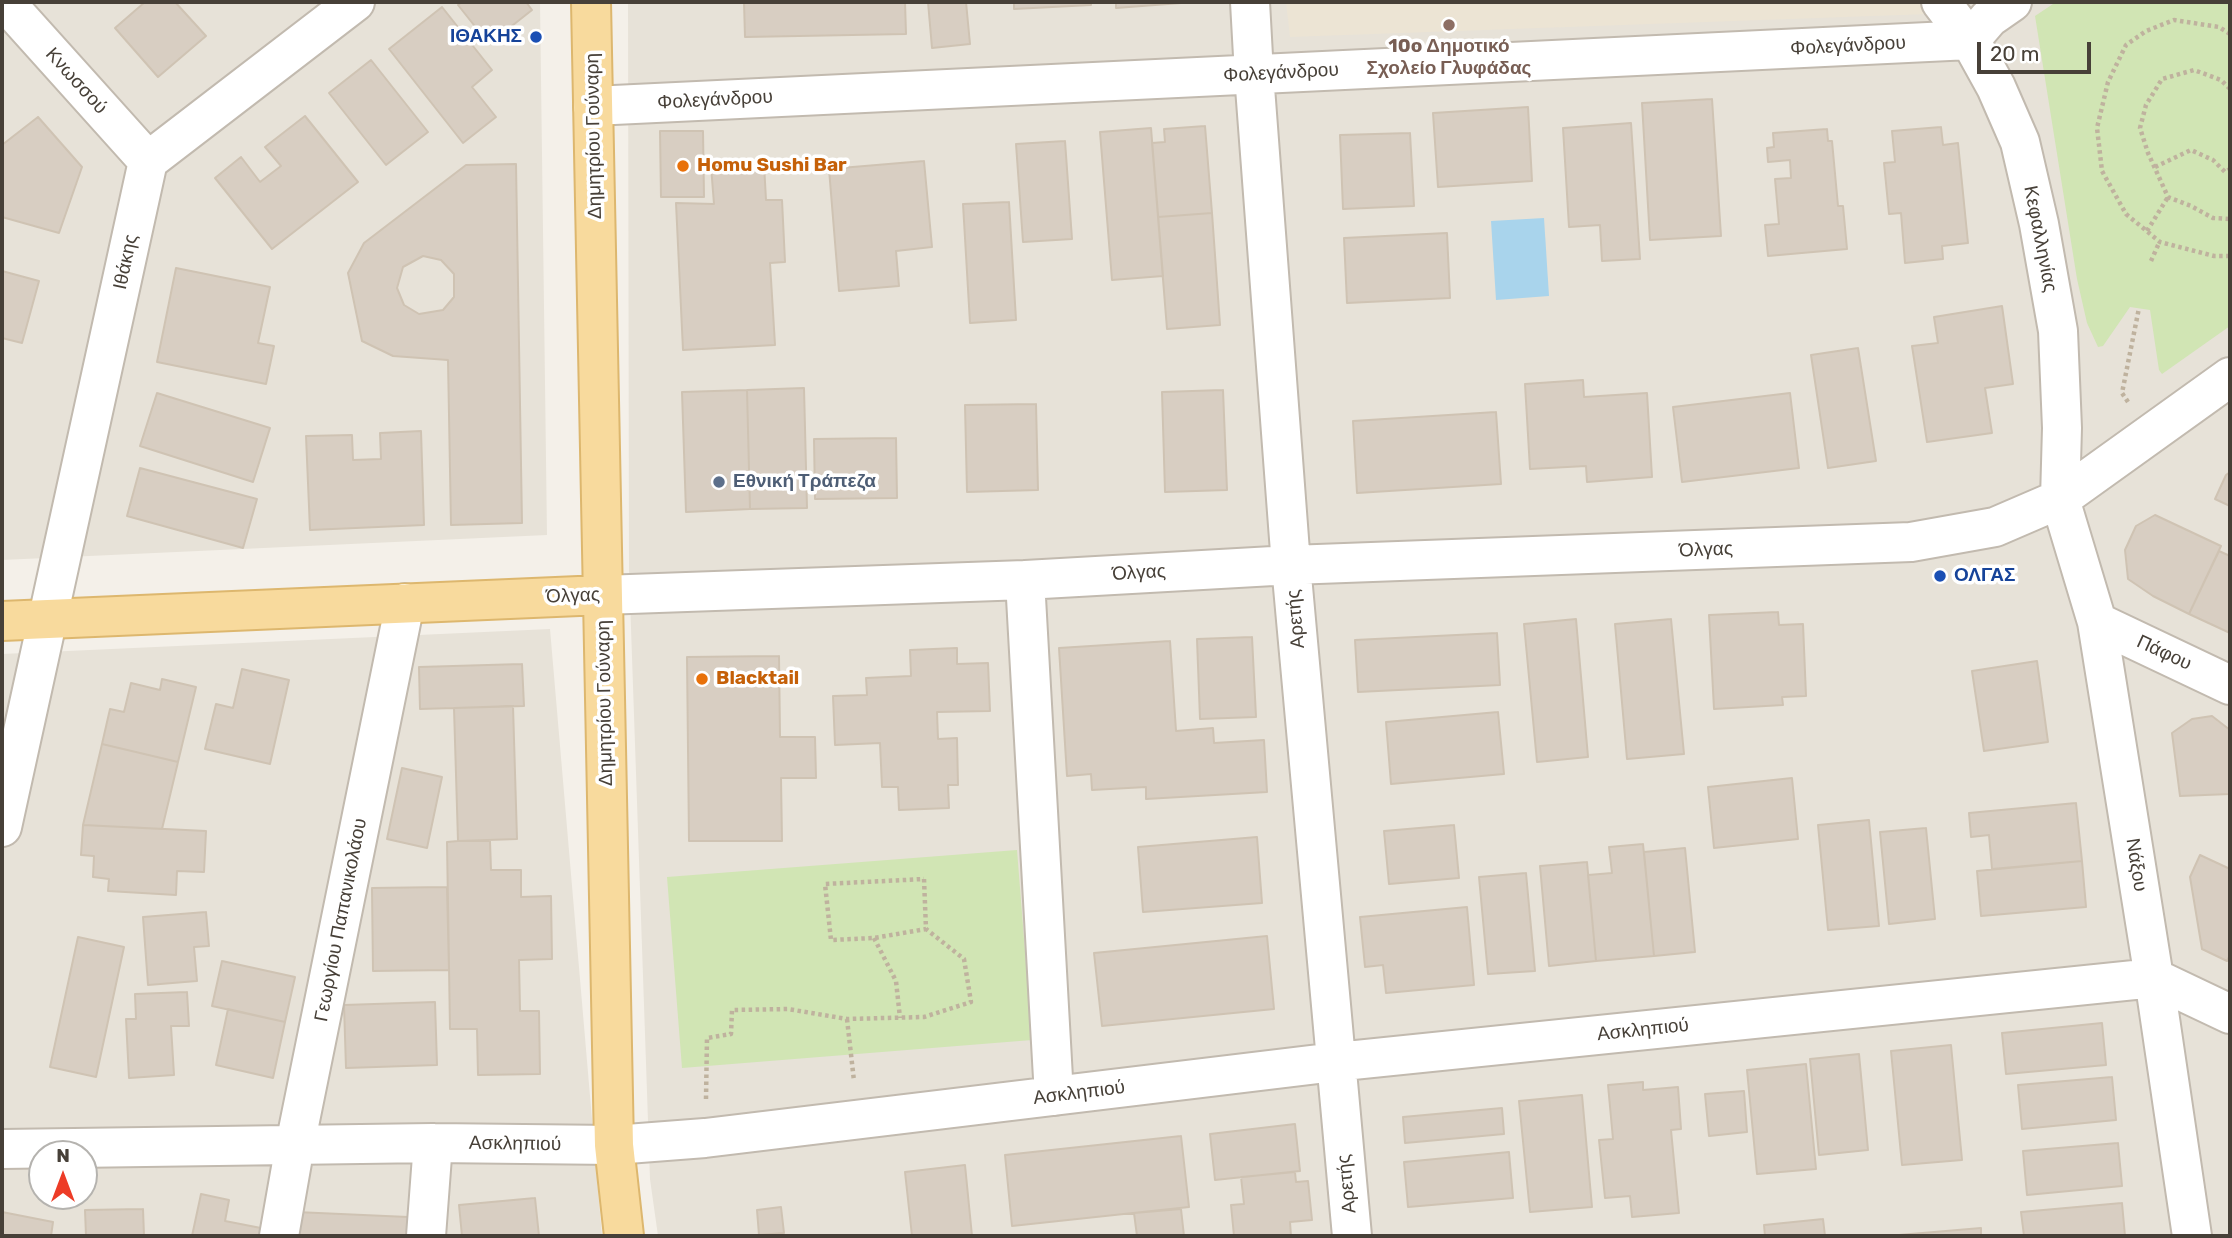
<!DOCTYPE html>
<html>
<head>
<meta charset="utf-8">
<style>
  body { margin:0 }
  #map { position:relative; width:2232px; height:1238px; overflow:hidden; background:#f4f0e9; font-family:Rubik,sans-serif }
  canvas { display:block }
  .frame { position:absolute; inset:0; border:4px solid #474038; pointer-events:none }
  .north { position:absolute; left:28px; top:1140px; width:70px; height:70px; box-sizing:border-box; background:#fff; border:2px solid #b5b3af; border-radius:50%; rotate:0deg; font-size:19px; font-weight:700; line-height:28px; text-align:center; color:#474038 }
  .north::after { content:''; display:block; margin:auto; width:24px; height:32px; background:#ed3c27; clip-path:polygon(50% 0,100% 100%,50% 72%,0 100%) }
  .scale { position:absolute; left:1977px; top:42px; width:114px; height:32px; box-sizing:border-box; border:4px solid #474038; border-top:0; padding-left:9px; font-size:21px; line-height:24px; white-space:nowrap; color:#474038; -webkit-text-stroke:5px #fff; paint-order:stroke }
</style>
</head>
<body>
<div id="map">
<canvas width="2232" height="1238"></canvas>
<div class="frame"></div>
<div class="north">N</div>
<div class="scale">20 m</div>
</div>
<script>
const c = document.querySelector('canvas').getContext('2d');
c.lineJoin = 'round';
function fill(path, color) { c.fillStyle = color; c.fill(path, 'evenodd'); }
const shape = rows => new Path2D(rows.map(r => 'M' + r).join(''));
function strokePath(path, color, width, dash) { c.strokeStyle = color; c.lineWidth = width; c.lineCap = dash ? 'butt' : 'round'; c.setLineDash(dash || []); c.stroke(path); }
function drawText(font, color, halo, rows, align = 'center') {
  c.font = font + ' Rubik,sans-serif'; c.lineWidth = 7; c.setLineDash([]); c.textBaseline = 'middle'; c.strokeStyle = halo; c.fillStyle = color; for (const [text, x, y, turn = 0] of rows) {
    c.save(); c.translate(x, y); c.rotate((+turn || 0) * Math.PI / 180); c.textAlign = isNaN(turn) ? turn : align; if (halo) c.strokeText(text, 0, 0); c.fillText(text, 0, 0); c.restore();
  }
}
fill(shape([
  [2,2,540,2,547,535,2,560],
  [628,2,2230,2,2230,1236,658,1236,650,1179,629,570],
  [550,629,602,1236,2,1236,2,654],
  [42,1154,84,1154,84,1196,42,1196]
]), '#e7e2d8');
fill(shape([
  [1286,2,1919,2,1928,14,1290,37]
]), '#ece4d4');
fill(shape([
  [2056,2,2230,2,2230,326,2162,374,2159,370,2150,310,2130,307,2103,346,2098,347,2087,323,2077,279,2035,16],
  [1017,850,1032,1040,682,1068,667,877]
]), '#d1e5b4');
fill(shape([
  [1544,218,1549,296,1496,300,1491,221]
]), '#a9d4ec');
const building = shape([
  [145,2,175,2,206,36,158,77,115,28,145,2],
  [462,2,526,2,532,10,489,44,458,5,462,2],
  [744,2,905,2,906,34,745,37,744,2],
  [928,2,966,2,970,44,932,48,928,2],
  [1014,2,1091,2,1091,5,1014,9,1014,2],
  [1116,2,1194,2,1116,8,1116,2],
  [442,7,492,70,472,87,496,117,463,143,389,49,442,7],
  [371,60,428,132,386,165,329,93,371,60],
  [1712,99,1721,236,1650,240,1642,103,1712,99],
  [1528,107,1532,181,1438,187,1433,113,1528,107],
  [305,116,358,182,272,249,215,178,241,157,260,182,281,166,265,147,305,116],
  [38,117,82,167,59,233,2,217,2,145,38,117],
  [1631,123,1640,259,1602,261,1600,225,1569,227,1563,128,1631,123],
  [1205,126,1212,213,1158,217,1152,143,1165,142,1164,129,1205,126],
  [1941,127,1943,145,1958,143,1968,243,1942,246,1943,259,1905,263,1901,213,1889,214,1884,163,1895,162,1892,131,1941,127],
  [1151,128,1163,276,1112,280,1100,132,1151,128],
  [1827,129,1828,141,1832,141,1838,206,1843,206,1847,249,1768,256,1765,225,1779,224,1775,179,1791,178,1790,160,1768,162,1767,148,1774,147,1773,133,1827,129],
  [660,131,703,131,704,197,661,197,660,131],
  [1410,133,1414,206,1343,209,1340,135,1410,133],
  [1065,141,1072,239,1023,242,1016,144,1065,141],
  [924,161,932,247,896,251,899,286,839,291,829,169,924,161],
  [516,164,522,523,451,525,448,360,393,356,362,341,348,273,364,243,466,165,516,164],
  [423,256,441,260,454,274,454,297,443,310,419,314,404,305,397,288,403,267,423,256],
  [764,164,766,200,782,200,785,262,770,263,775,345,683,350,676,203,714,204,711,166,764,164],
  [1009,202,1016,320,970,323,963,204,1009,202],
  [1212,213,1220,325,1167,329,1158,217,1212,213],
  [1447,233,1450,298,1347,303,1344,238,1447,233],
  [176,268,270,287,258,343,274,346,266,384,157,362,176,268],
  [2,271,39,281,22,343,2,338,2,271],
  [2002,306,2013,384,1985,388,1992,433,1927,442,1912,346,1938,343,1934,317,2002,306],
  [1858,348,1876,461,1828,468,1811,355,1858,348],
  [1583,380,1584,397,1647,393,1652,477,1587,482,1586,466,1530,469,1525,384,1583,380],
  [804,388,807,508,750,509,747,390,804,388],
  [747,390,750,509,686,512,682,392,747,390],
  [1223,390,1227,490,1165,492,1162,392,1223,390],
  [157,393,270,428,253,482,140,446,157,393],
  [1790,393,1799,468,1682,482,1673,407,1790,393],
  [1036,404,1038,490,967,492,965,405,1036,404],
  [1496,412,1501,484,1357,493,1353,421,1496,412],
  [421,431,424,525,310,530,306,436,352,435,353,460,381,459,380,433,421,431],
  [896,438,897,498,815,499,814,439,896,438],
  [140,468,257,499,243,548,127,516,140,468],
  [2230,472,2230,506,2215,499,2226,475,2230,472],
  [2155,515,2221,546,2189,614,2153,596,2128,579,2125,550,2136,526,2155,515],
  [2219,551,2230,556,2230,633,2189,614,2219,551],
  [1778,612,1779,625,1803,624,1806,696,1782,697,1783,705,1714,709,1709,615,1778,612],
  [1576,619,1588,757,1537,762,1524,624,1576,619],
  [1671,619,1684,754,1627,759,1615,624,1671,619],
  [1497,633,1500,685,1358,692,1355,640,1497,633],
  [1252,637,1256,717,1200,719,1197,639,1252,637],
  [1170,641,1176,731,1213,728,1214,743,1264,740,1267,792,1146,799,1146,787,1092,790,1091,774,1067,776,1059,648,1170,641],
  [957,648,957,664,988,663,990,711,937,712,938,739,957,738,958,785,948,785,949,808,899,810,898,787,882,787,880,743,835,745,833,696,867,695,866,678,911,676,910,650,957,648],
  [779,656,780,737,815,737,816,778,781,778,782,841,689,841,687,657,779,656],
  [2037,661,2048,742,1984,751,1972,671,2037,661],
  [522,664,524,706,420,709,419,667,522,664],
  [242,669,289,680,270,764,205,749,216,704,233,708,242,669],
  [162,679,196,687,178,762,102,744,110,709,124,712,131,683,160,690,162,679],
  [513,706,517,839,458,841,454,708,513,706],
  [1498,712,1504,774,1391,784,1386,722,1498,712],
  [2212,716,2230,730,2230,794,2180,796,2172,733,2192,719,2212,716],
  [102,744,178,762,162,829,83,825,102,744],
  [402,768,442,777,427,848,387,839,402,768],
  [1792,778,1798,839,1714,848,1708,787,1792,778],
  [2076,803,2082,861,1992,869,1989,835,1971,837,1969,813,2076,803],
  [1869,820,1879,926,1828,930,1818,825,1869,820],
  [83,825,206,831,204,872,177,871,176,895,108,891,109,879,93,877,94,856,81,855,83,825],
  [1454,825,1459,878,1389,884,1384,831,1454,825],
  [1926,828,1935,919,1889,924,1880,832,1926,828],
  [1257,837,1262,903,1143,912,1138,847,1257,837],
  [458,841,490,841,491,870,521,870,521,897,551,896,552,959,519,960,520,1011,539,1011,540,1074,478,1075,477,1029,450,1029,447,842,458,841],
  [1643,844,1654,956,1596,961,1588,875,1612,873,1609,847,1643,844],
  [1685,848,1695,952,1654,956,1644,852,1685,848],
  [2200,855,2230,869,2230,955,2227,961,2202,949,2190,877,2200,855],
  [2082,861,2086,907,1981,916,1977,871,2082,861],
  [1587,862,1596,961,1549,966,1540,866,1587,862],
  [1526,873,1535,971,1488,974,1479,877,1526,873],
  [447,887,449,970,373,971,372,888,447,887],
  [1467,907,1474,985,1386,993,1383,965,1365,967,1360,917,1467,907],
  [206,912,209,946,194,947,197,981,148,985,143,917,206,912],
  [1267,936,1274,1009,1102,1026,1094,953,1267,936],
  [78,937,124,947,96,1077,50,1067,78,937],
  [222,961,295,977,285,1022,212,1006,222,961],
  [187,992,189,1026,171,1026,174,1075,129,1078,126,1019,136,1019,135,994,187,992],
  [435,1002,437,1065,346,1068,344,1005,435,1002],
  [228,1009,285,1022,273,1078,216,1065,228,1009],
  [2102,1023,2106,1065,2006,1074,2002,1033,2102,1023],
  [1951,1045,1962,1160,1902,1165,1891,1051,1951,1045],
  [1859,1054,1868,1150,1819,1155,1810,1059,1859,1054],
  [1806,1064,1816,1169,1757,1174,1747,1070,1806,1064],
  [2112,1077,2116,1120,2022,1129,2018,1085,2112,1077],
  [1643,1082,1643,1090,1678,1087,1681,1129,1671,1130,1679,1213,1632,1217,1630,1196,1605,1198,1599,1140,1613,1139,1608,1085,1643,1082],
  [1744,1091,1747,1132,1709,1136,1705,1094,1744,1091],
  [1582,1095,1592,1207,1530,1212,1519,1101,1582,1095],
  [1502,1108,1504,1134,1405,1143,1403,1117,1502,1108],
  [1295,1124,1300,1171,1215,1180,1210,1134,1295,1124],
  [1181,1136,1189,1207,1012,1226,1005,1155,1181,1136],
  [2118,1143,2122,1186,2027,1195,2023,1151,2118,1143],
  [1509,1152,1513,1198,1408,1207,1404,1162,1509,1152],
  [965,1165,972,1236,912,1236,905,1172,965,1165],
  [1295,1172,1296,1182,1308,1181,1312,1220,1290,1222,1291,1236,1234,1236,1231,1205,1244,1204,1241,1177,1295,1172],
  [201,1194,229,1200,225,1221,266,1229,265,1236,192,1236,201,1194],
  [535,1198,539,1236,462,1236,459,1205,535,1198],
  [2122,1203,2125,1236,2024,1236,2021,1212,2122,1203],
  [781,1207,784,1233,759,1235,757,1210,781,1207],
  [143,1209,144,1236,86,1236,85,1210,143,1209],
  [1181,1209,1184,1236,1137,1236,1134,1213,1181,1209],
  [2,1212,53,1222,51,1236,2,1236,2,1212],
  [296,1212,408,1217,407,1236,295,1236,296,1212],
  [1823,1219,1825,1236,1765,1236,1764,1225,1823,1219],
  [1981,1228,1981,1236,1899,1236,1899,1235,1981,1228]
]);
fill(building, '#d8cec2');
strokePath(building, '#cfc3b3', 2);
const minor = shape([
  [5,2,148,161],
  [1250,2,1254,74,1291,565,1352,1236],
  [1941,2,1970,40,1996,87,2020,142,2039,224,2058,331,2062,428,2060,499,2097,622,2154,978,2192,1236],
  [593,106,1970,40,1989,18,2012,2],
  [1025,580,1054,1096],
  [602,595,1025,580,1291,565,1911,542,1995,527,2060,499,2230,377],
  [2097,622,2230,685],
  [2,827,148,161,355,2],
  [2,1149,433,1143,614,1145,705,1138,1335,1062,2154,978,2230,1014],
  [279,1236,295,1145,405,603],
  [426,1236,433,1143]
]);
const major = shape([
  [591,2,614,1145,624,1236],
  [2,621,602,595]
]);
strokePath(minor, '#c2baaf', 42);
strokePath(major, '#ddb76e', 42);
strokePath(shape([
  [2230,34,2219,27,2174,20,2146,31,2126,45,2108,82,2097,128,2102,171,2126,214,2160,242,2214,256,2230,256],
  [2230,89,2221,80,2194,70,2162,79,2146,105,2140,128,2148,153,2168,197,2191,206,2213,218,2230,219],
  [2155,167,2191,150,2213,160,2225,172,2230,169],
  [2147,231,2168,197],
  [2151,261,2159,243],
  [2128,402,2122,393,2139,308],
  [924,879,926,929,874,938,831,940,825,884,924,879],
  [874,938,896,981,900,1018],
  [847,1019,854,1081],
  [706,1099,707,1038,731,1034,732,1010,788,1009,847,1019,924,1017,971,1002,964,959,926,929]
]), '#bfb29e', 4.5, [3.5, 3.5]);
strokePath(minor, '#fff', 38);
strokePath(major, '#f8da9d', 38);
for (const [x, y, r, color] of [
  [1449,25,7,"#8d6e63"],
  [536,37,7,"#1a4fb4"],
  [683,166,7,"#e8710a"],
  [719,482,7,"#5c6f8a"],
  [1940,576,7,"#1a4fb4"],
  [702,679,7,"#e8710a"]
]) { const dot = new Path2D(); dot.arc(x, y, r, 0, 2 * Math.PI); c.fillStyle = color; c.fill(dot); strokePath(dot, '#fff', 2.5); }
drawText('bold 19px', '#164399', '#fff', [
  ["ΙΘΑΚΗΣ",522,37],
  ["ΟΛΓΑΣ",1954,576,"left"]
], 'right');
drawText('19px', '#474038', '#fff', [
  ["Φολεγάνδρου",1848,46,-3],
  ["Φολεγάνδρου",1281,73,-3],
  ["Κνωσσού",76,81,48],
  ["Φολεγάνδρου",715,100,-3],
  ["Δημητρίου Γούναρη",594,136,-91],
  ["Κεφαλληνίας",2040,239,79],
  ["Ιθάκης",126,262,-78],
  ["Όλγας",1706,550,-2],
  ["Όλγας",1139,573,-3],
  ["Όλγας",573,596,-2],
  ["Αρετής",1296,619,-95],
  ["Πάφου",2164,653,25],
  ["Δημητρίου Γούναρη",605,703,-91],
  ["Νάξου",2136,865,81],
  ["Γεωργίου Παπανικολάου",341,920,-79],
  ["Ασκληπιού",1643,1030,-6],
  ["Ασκληπιού",1079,1093,-7],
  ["Ασκληπιού",515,1144,1],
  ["Αρετής",1347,1184,-96]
]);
drawText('bold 19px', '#785e54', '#fff', [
  ["10o Δημοτικό",1449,47],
  ["Σχολείο Γλυφάδας",1449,69]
]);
drawText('bold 19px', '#c56008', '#fff', [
  ["Homu Sushi Bar",697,166],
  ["Blacktail",716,679]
], 'left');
drawText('bold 19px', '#4e5e75', '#fff', [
  ["Εθνική Τράπεζα",733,482]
], 'left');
</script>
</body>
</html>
